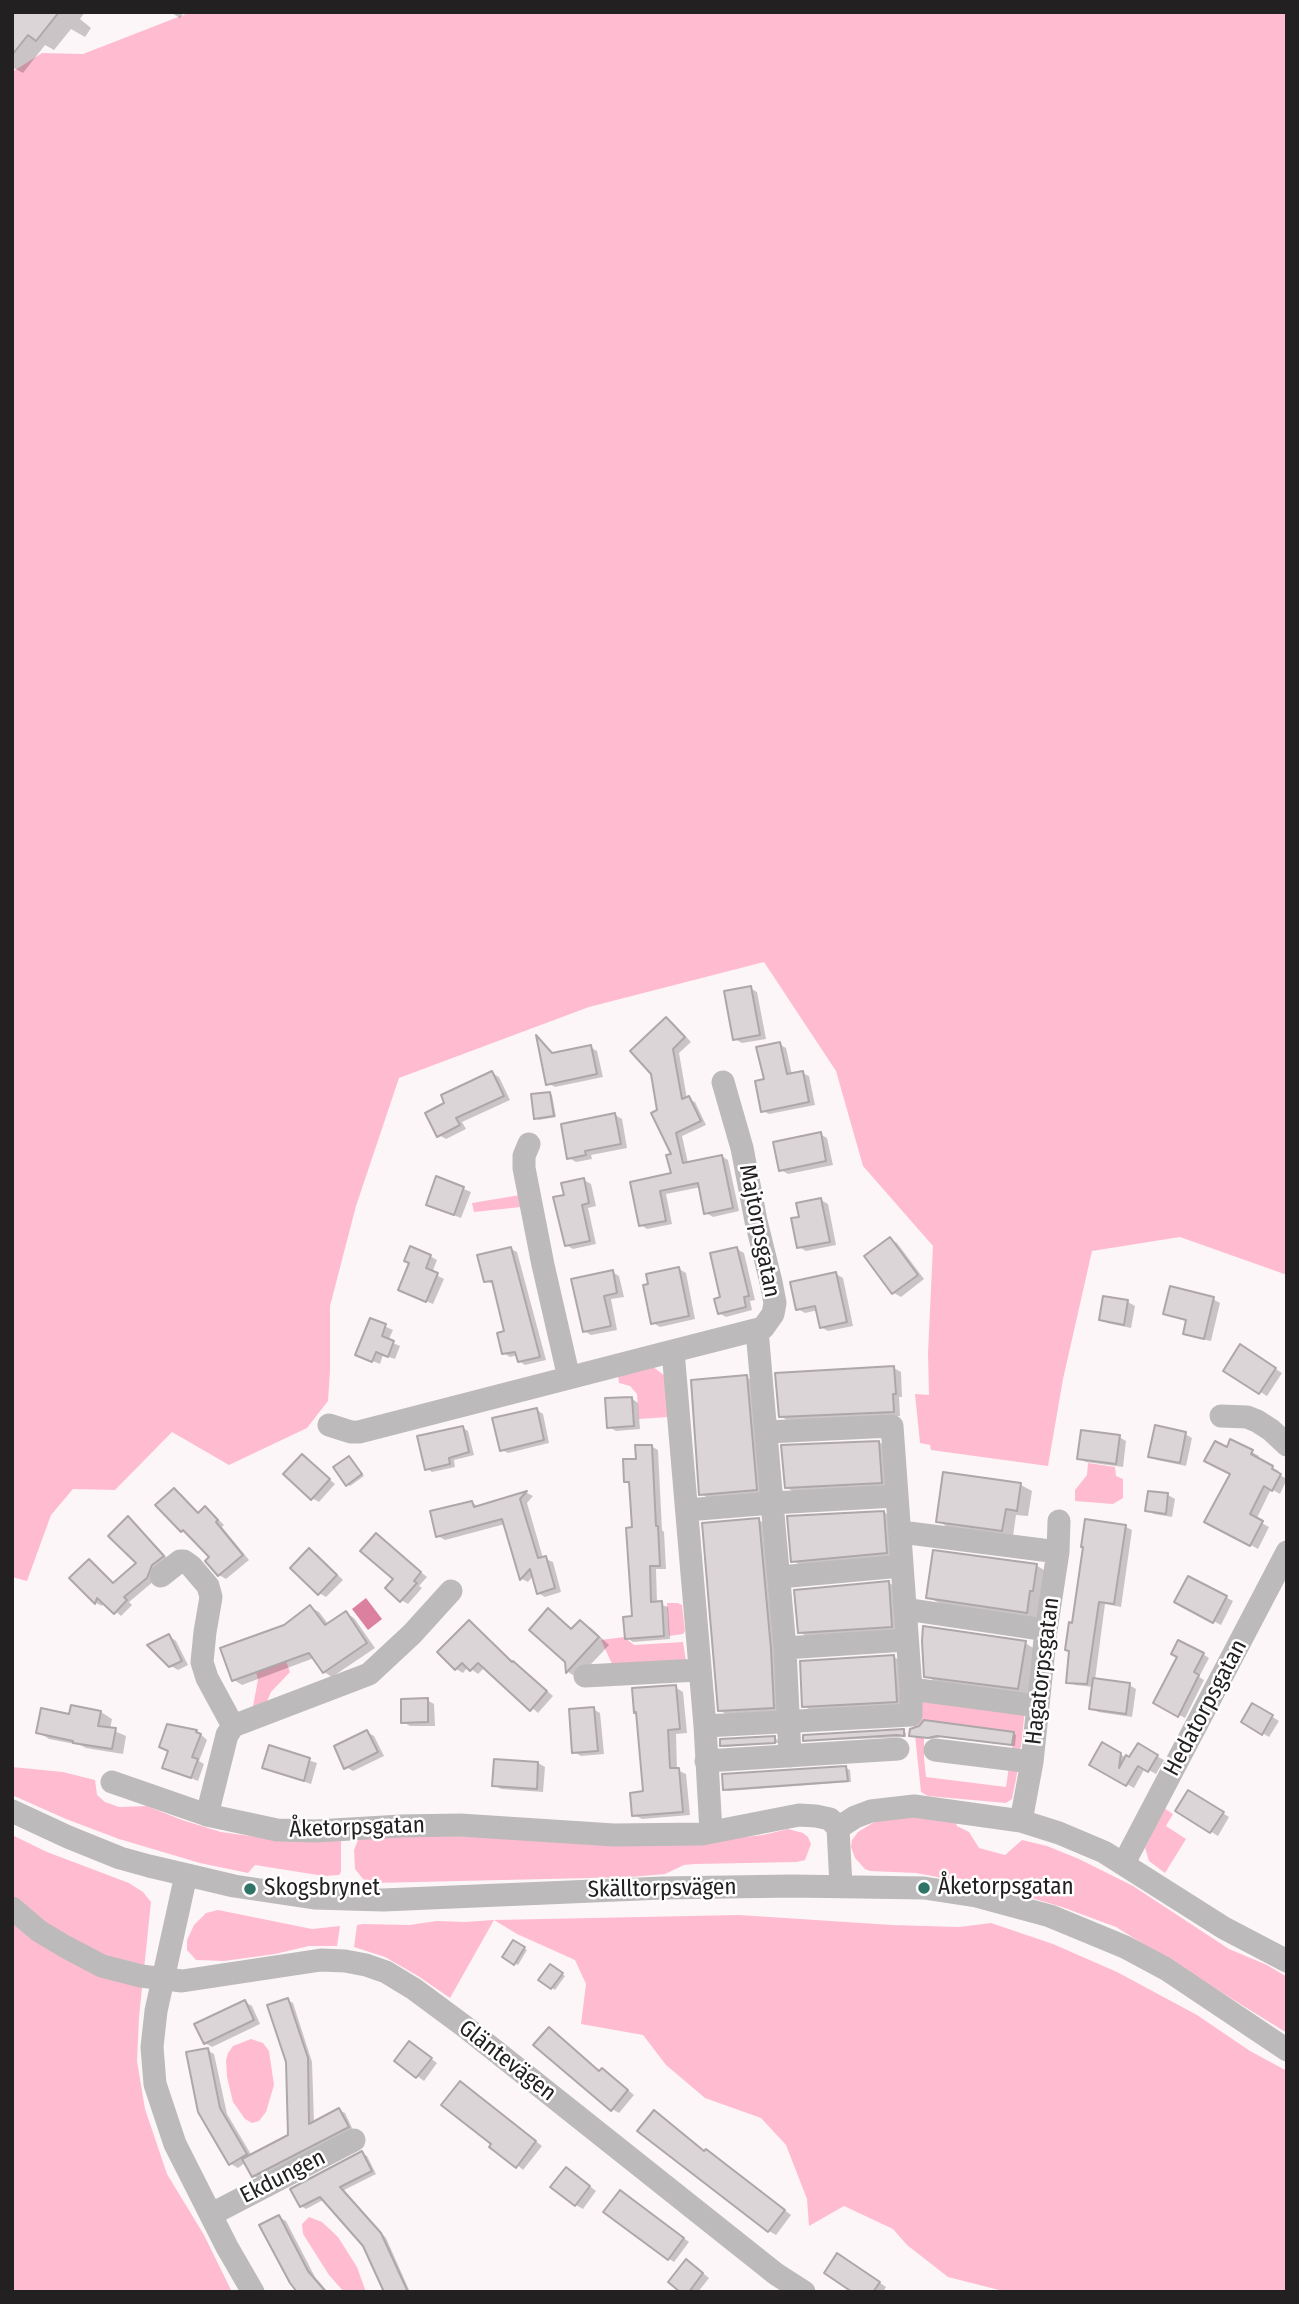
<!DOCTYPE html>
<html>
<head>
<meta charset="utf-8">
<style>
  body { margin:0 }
  #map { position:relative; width:1299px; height:2304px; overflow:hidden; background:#fdf6f8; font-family:"Fira Sans Condensed",sans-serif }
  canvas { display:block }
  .frame { position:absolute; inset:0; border:14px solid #232021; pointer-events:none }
</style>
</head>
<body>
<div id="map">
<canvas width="1299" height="2304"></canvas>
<div class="frame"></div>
</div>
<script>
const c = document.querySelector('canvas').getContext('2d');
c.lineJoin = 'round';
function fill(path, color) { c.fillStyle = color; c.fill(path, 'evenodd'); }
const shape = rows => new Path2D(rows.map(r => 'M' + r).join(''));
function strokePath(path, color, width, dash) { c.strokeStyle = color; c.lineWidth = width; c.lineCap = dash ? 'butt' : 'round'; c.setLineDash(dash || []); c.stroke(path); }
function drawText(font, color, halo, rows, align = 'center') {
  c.font = font + ' "Fira Sans Condensed",sans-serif'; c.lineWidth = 5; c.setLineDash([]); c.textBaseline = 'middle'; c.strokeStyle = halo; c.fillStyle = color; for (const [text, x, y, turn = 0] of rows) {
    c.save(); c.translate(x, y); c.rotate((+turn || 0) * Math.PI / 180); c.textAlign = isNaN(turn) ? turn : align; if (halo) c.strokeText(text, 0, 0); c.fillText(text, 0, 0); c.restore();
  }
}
fill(shape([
  [191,12,1287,12,1287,1275,1180,1237,1092,1251,1063,1379,1048,1466,931,1450,930,1445,920,1443,915,1394,929,1395,928,1353,933,1246,863,1166,836,1071,764,962,589,1007,399,1078,356,1206,330,1306,330,1371,328,1401,307,1428,229,1465,172,1432,115,1490,73,1489,51,1515,27,1581,12,1577,12,72,42,53,83,54],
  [520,1195,521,1207,474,1212,472,1203],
  [652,1366,665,1376,669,1417,639,1419,637,1394,630,1386,619,1383,618,1375],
  [1088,1463,1115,1467,1116,1476,1123,1479,1123,1498,1113,1504,1075,1501,1075,1490,1087,1475],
  [667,1603,678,1603,682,1605,685,1631,683,1634,669,1636],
  [624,1637,634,1645,683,1642,686,1661,613,1666,601,1640],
  [286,1661,290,1672,271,1692,265,1706,252,1711,258,1680,256,1672],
  [915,1696,1025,1709,1021,1747,1019,1750,1012,1749,1013,1732,927,1721,924,1737,924,1758,926,1777,1006,1787,1009,1766,1018,1769,1012,1799,1006,1803,928,1796,921,1792,912,1707],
  [12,1767,63,1772,95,1780,97,1795,105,1802,119,1807,147,1806,182,1820,221,1832,257,1837,341,1840,341,1872,339,1875,324,1876,255,1865,248,1873,200,1863,119,1839,66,1819,12,1795],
  [1164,1808,1173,1814,1166,1826,1186,1839,1165,1873,1149,1861,1145,1848],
  [926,1817,955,1821,957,1826,969,1832,979,1848,1005,1855,1022,1840,1047,1846,1079,1859,1133,1886,1229,1949,1267,1965,1287,1977,1287,2033,1116,1927,1062,1907,1001,1889,916,1873,870,1871,865,1869,855,1858,851,1847,852,1840,858,1832,876,1821,891,1818],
  [788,1829,803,1833,808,1837,811,1844,805,1860,797,1862,695,1864,684,1865,665,1874,631,1877,374,1883,363,1879,355,1869,354,1850,358,1840,362,1837,385,1835,710,1841,763,1835],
  [12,1835,47,1852,129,1883,143,1892,151,1902,139,2017,137,2061,145,2109,167,2174,204,2235,232,2292,12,2292],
  [218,1910,312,1929,340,1926,337,1946,309,1946,275,1954,224,1961,196,1960,187,1950,187,1940,194,1925,206,1913],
  [739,1915,892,1925,959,1927,991,1923,1053,1944,1117,1972,1197,2015,1250,2051,1287,2071,1287,2292,1007,2292,948,2277,907,2245,893,2229,844,2206,809,2226,807,2199,786,2145,761,2118,705,2098,666,2065,643,2035,581,2024,586,1984,575,1960,517,1934,494,1920,450,1998,418,1976,385,1957,354,1947,357,1925,363,1924,409,1925,437,1921,465,1922,494,1920],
  [251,2039,263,2043,269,2051,274,2085,266,2112,259,2121,252,2123,245,2119,233,2102,227,2077,226,2060,228,2053,233,2046],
  [309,2217,322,2222,338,2237,357,2267,366,2292,344,2292,329,2275,303,2234,302,2224]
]), '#ffbcd0');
fill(shape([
  [366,1598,382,1619,368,1630,352,1609]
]), '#dc809f');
fill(shape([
  [12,12,85,12,80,19,91,28,85,37,71,29,54,50,45,45,23,73,12,67],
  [170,12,184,12,180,18],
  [750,988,757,992,766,1039,742,1043,735,1039],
  [667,1019,673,1023,691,1042,679,1053,687,1099,695,1102,706,1125,682,1136,688,1163,721,1156,728,1160,739,1211,713,1217,706,1213,701,1187,666,1194,672,1224,647,1229,641,1225,632,1183,673,1175,673,1155,659,1111],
  [538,1039,555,1054,590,1047,597,1051,603,1077,555,1087,548,1083],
  [779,1044,786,1048,792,1075,802,1073,809,1076,815,1105,769,1114,763,1111,766,1080],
  [492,1073,499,1077,510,1100,462,1122,466,1129,446,1139,439,1135],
  [550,1094,552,1095,556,1117,539,1120,536,1118],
  [615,1115,622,1119,627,1148,591,1155,592,1159,576,1162,569,1158],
  [820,1134,827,1138,833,1165,788,1174,781,1170],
  [437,1178,471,1192,461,1218,435,1208],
  [584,1180,591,1184,596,1206,588,1208,596,1244,573,1249,566,1245],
  [821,1200,828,1204,836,1245,806,1251,799,1247,801,1218],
  [890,1239,897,1243,924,1279,901,1297,894,1293],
  [511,1249,517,1252,546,1360,525,1365,519,1361,518,1355,510,1357,504,1353,506,1333,494,1284,486,1281],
  [737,1249,744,1253,755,1300,750,1301,752,1310,726,1317,719,1313],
  [430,1256,437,1260,432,1273,444,1279,433,1304,407,1293],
  [679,1269,686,1273,695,1319,660,1327,653,1323],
  [612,1272,619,1276,624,1297,611,1299,617,1330,591,1335,584,1331],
  [836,1274,843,1278,853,1326,828,1331,821,1327,818,1310,805,1313,798,1309],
  [1104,1298,1128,1302,1135,1306,1131,1328,1107,1323,1101,1319],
  [1213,1299,1220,1303,1211,1341,1192,1337,1185,1333,1187,1321,1165,1314],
  [371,1320,393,1330,388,1341,400,1346,395,1359,383,1355,380,1364,365,1358],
  [1240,1347,1282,1373,1267,1396,1225,1370],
  [894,1368,901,1372,902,1397,899,1397,900,1416,787,1420,780,1416],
  [746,1377,753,1381,763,1493,708,1498,701,1494],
  [631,1398,638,1403,640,1429,616,1431,609,1427],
  [537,1410,543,1414,549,1443,508,1453,502,1450],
  [463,1428,468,1431,474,1455,454,1460,455,1467,432,1472,426,1468],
  [1185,1434,1192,1438,1186,1466,1157,1460,1150,1456],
  [1119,1437,1126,1441,1123,1467,1086,1462,1079,1458],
  [879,1442,890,1449,892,1488,797,1494,786,1487],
  [651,1446,658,1450,662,1530,664,1532,666,1569,656,1569,657,1603,668,1607,670,1639,633,1642,627,1638,634,1618,631,1484,626,1481],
  [1227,1449,1252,1452,1259,1456,1257,1459,1279,1471,1278,1474,1287,1479,1280,1494,1271,1489,1256,1520,1269,1527,1258,1549,1207,1521,1232,1473],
  [302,1456,335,1484,319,1502,312,1498],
  [350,1458,364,1476,350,1486,347,1484],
  [945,1474,1021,1485,1032,1491,1028,1516,1016,1515,1013,1536,949,1528,938,1521],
  [174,1490,181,1494,200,1514,205,1509,212,1513,224,1525,222,1527,249,1560,226,1579,219,1575,212,1558,182,1531],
  [527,1493,533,1496,527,1503,543,1558,553,1562,561,1592,545,1597,538,1593,533,1576,528,1582,522,1579,505,1524,445,1540,438,1536,472,1503,480,1507],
  [1168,1495,1175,1499,1172,1517,1154,1514,1147,1510],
  [884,1512,895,1519,898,1559,804,1567,793,1561],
  [128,1518,134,1522,169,1560,154,1581,129,1602,132,1605,121,1616,104,1601,102,1606,96,1603,72,1578,90,1561,96,1565,115,1584,138,1563],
  [759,1520,765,1524,780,1711,726,1714,719,1710],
  [1126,1527,1132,1530,1121,1607,1105,1604,1095,1680,1129,1685,1136,1689,1132,1717,1098,1712,1091,1708,1093,1687,1075,1685,1068,1682,1073,1625,1085,1547],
  [376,1535,427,1577,419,1586,422,1588,408,1604,401,1600,395,1579],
  [310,1550,317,1554,343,1580,326,1597,319,1593],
  [1036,1565,1047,1572,1038,1618,939,1603,928,1597],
  [1189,1578,1233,1601,1221,1625,1176,1602],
  [889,1583,900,1589,903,1632,810,1638,799,1632],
  [310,1607,319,1612,329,1625,346,1613,354,1618,375,1648,332,1677,324,1672,314,1658,242,1685,234,1680,285,1627],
  [548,1610,573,1629,580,1622,591,1628,609,1645,578,1678,568,1672,567,1661],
  [469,1623,553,1696,538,1713,485,1667,478,1674,468,1667,463,1673,456,1669],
  [169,1636,176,1641,188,1665,178,1670,171,1666],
  [1025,1643,1035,1649,1028,1694,936,1682,926,1676],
  [1203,1654,1209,1658,1199,1677,1204,1680,1185,1718,1155,1702],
  [894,1657,903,1662,906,1706,813,1711,803,1706],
  [675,1687,683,1692,687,1733,676,1734,677,1770,686,1774,690,1815,642,1819,634,1815,644,1793],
  [427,1700,434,1704,435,1726,410,1726,403,1722],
  [1253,1705,1279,1721,1269,1737,1244,1722],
  [593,1709,600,1713,604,1754,581,1756,574,1752],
  [101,1712,112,1719,110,1729,126,1736,123,1754,86,1748,80,1745,49,1739,38,1732,70,1716],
  [168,1726,197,1731,207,1740,199,1761,204,1764,198,1781,164,1767,169,1751],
  [903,1731,906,1733,906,1737,808,1741,805,1740],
  [367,1732,374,1736,384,1756,353,1771,346,1767],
  [1013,1733,1016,1735,1015,1746,941,1737,932,1739,911,1735],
  [775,1738,778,1740,778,1743,725,1747,722,1745],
  [1103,1744,1130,1760,1138,1746,1164,1760,1156,1774,1145,1768,1134,1788,1092,1765],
  [270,1748,317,1763,311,1784,264,1768],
  [538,1763,545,1767,543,1792,501,1789,494,1785],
  [846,1768,850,1770,851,1782,728,1791,724,1789],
  [1189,1792,1229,1817,1218,1836,1178,1811],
  [513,1942,527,1950,518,1965,504,1957],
  [551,1966,565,1976,555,1990,540,1979],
  [287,2000,293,2003,312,2062,314,2123,339,2110,345,2113,353,2130,259,2179,254,2176,246,2162,238,2168,231,2164,207,2050,214,2054,227,2114,252,2156,289,2136],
  [245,2002,252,2006,260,2024,212,2047,205,2043],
  [556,2033,601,2072,609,2074,634,2095,619,2113,612,2109],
  [417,2048,437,2063,424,2081,397,2061],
  [461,2083,542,2146,523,2170,494,2144],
  [362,2153,367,2156,376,2174,344,2190,386,2238,410,2292,386,2292,365,2245,325,2199,306,2209,301,2206],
  [705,2153,713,2155,791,2215,776,2235,769,2231],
  [573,2173,596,2191,583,2209,576,2205],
  [626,2195,689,2242,674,2262,669,2259],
  [279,2217,286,2221,315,2277,328,2292,299,2292],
  [845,2259,886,2287,883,2292,855,2292],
  [693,2265,709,2278,698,2292,683,2292]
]), '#0003');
const building = shape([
  [12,12,59,12,36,41,28,35,12,55,12,12],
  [751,986,760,1035,733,1040,724,991,751,986],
  [666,1017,685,1037,673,1049,682,1099,689,1096,701,1121,676,1133,683,1163,722,1155,733,1208,704,1214,698,1183,660,1191,666,1221,639,1226,630,1182,671,1173,666,1155,671,1154,651,1113,657,1110,651,1074,630,1051,666,1017],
  [536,1035,552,1053,591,1045,597,1074,546,1085,536,1035],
  [780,1042,787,1074,803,1071,809,1102,761,1112,755,1081,764,1079,756,1047,780,1042],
  [492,1071,504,1096,456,1118,460,1125,437,1137,425,1113,444,1103,441,1095,492,1071],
  [550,1092,554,1116,534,1119,531,1094,550,1092],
  [615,1113,621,1144,585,1151,586,1155,567,1159,561,1124,615,1113],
  [821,1132,826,1161,779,1171,773,1142,821,1132],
  [436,1176,464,1187,454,1215,426,1205,436,1176],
  [584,1178,589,1203,582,1205,590,1241,565,1246,553,1197,564,1195,561,1183,584,1178],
  [821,1198,830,1242,797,1248,791,1218,799,1217,796,1203,821,1198],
  [890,1237,918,1275,892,1294,864,1256,890,1237],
  [410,1246,431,1255,426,1268,438,1273,426,1302,398,1290,409,1263,404,1261,410,1246],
  [511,1247,540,1357,518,1362,515,1352,502,1354,497,1333,504,1331,492,1281,484,1282,477,1255,511,1247],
  [737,1247,749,1296,744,1297,746,1307,718,1314,714,1299,720,1297,710,1253,737,1247],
  [679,1267,689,1316,651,1324,643,1285,648,1284,646,1274,679,1267],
  [613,1270,617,1293,604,1296,611,1326,583,1332,571,1279,613,1270],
  [836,1272,847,1322,820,1328,815,1306,796,1310,790,1282,836,1272],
  [1170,1286,1214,1297,1204,1339,1183,1334,1186,1320,1163,1314,1170,1286],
  [1103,1296,1128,1300,1124,1325,1099,1320,1103,1296],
  [370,1318,386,1324,382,1336,394,1341,388,1357,376,1352,372,1362,355,1355,370,1318],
  [1240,1344,1276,1368,1259,1394,1223,1371,1240,1344],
  [894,1366,896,1394,893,1394,894,1412,779,1417,775,1373,894,1366],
  [747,1375,757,1490,699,1495,691,1380,747,1375],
  [632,1397,634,1426,607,1428,605,1398,632,1397],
  [537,1408,544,1440,500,1451,492,1418,537,1408],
  [1155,1425,1186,1432,1180,1463,1148,1457,1155,1425],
  [463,1426,469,1452,449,1458,450,1464,425,1470,417,1436,463,1426],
  [1081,1430,1120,1435,1116,1464,1077,1459,1081,1430],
  [1230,1439,1253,1450,1251,1454,1273,1466,1272,1469,1281,1474,1272,1491,1264,1486,1250,1514,1263,1521,1250,1546,1204,1522,1230,1474,1204,1461,1215,1441,1227,1447,1230,1439],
  [879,1441,882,1483,785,1488,781,1445,879,1441],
  [635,1445,652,1445,656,1526,658,1526,660,1566,650,1566,651,1602,662,1601,664,1636,625,1639,623,1617,632,1616,626,1528,632,1527,629,1482,624,1482,623,1459,636,1459,635,1445],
  [302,1454,330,1479,311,1500,283,1474,302,1454],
  [349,1456,362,1474,346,1486,333,1467,349,1456],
  [943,1472,1021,1483,1017,1511,1006,1509,1002,1531,936,1522,943,1472],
  [174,1488,198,1513,205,1506,218,1520,216,1522,243,1555,218,1576,205,1561,209,1557,183,1530,181,1532,155,1505,174,1488],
  [527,1491,520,1499,538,1558,546,1556,555,1588,537,1594,530,1569,520,1580,502,1519,436,1537,430,1511,472,1501,474,1507,527,1491],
  [1148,1491,1168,1493,1166,1514,1145,1511,1148,1491],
  [884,1511,887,1553,791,1562,787,1516,884,1511],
  [128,1516,164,1556,152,1565,147,1578,124,1597,127,1600,114,1614,97,1598,95,1604,69,1578,89,1559,113,1583,136,1563,108,1536,128,1516],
  [759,1518,771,1649,774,1708,718,1711,702,1523,759,1518],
  [1085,1519,1126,1525,1114,1604,1099,1602,1087,1684,1066,1683,1069,1651,1065,1650,1069,1622,1072,1623,1083,1547,1081,1547,1085,1519],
  [376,1533,421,1572,414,1581,417,1583,400,1602,385,1588,393,1579,360,1551,376,1533],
  [309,1548,337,1575,318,1595,290,1568,309,1548],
  [933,1550,1037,1564,1033,1591,1030,1591,1027,1613,926,1598,933,1550],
  [1188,1576,1227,1596,1213,1623,1174,1602,1188,1576],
  [889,1581,892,1627,798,1633,794,1590,889,1581],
  [310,1605,325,1625,346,1611,367,1643,323,1673,309,1653,232,1681,220,1648,284,1625,310,1605],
  [548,1608,571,1629,580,1620,599,1637,566,1673,565,1662,529,1630,548,1608],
  [469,1620,512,1662,513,1661,547,1691,530,1711,478,1663,470,1671,462,1663,455,1670,437,1652,469,1620],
  [923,1626,1026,1641,1018,1689,924,1677,922,1641,923,1626],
  [169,1634,182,1661,169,1667,147,1645,169,1634],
  [1178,1640,1204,1653,1194,1672,1199,1675,1178,1717,1153,1703,1177,1657,1171,1654,1178,1640],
  [894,1655,897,1702,802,1707,800,1661,894,1655],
  [1093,1678,1130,1683,1126,1714,1089,1709,1093,1678],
  [676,1685,680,1729,668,1730,670,1768,679,1768,683,1812,632,1816,630,1793,643,1791,636,1712,634,1713,632,1688,676,1685],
  [428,1698,428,1722,401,1723,401,1699,428,1698],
  [1252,1703,1273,1715,1262,1735,1241,1722,1252,1703],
  [71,1705,101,1711,98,1726,116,1728,112,1749,73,1743,73,1741,36,1733,41,1708,69,1714,71,1705],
  [594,1707,598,1751,572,1753,569,1709,594,1707],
  [924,1720,1014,1732,1012,1745,937,1736,928,1738,909,1736,910,1729,919,1726,924,1720],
  [167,1724,197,1730,196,1732,201,1734,192,1757,198,1759,191,1778,162,1768,168,1751,159,1747,167,1724],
  [904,1729,904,1736,897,1735,803,1741,803,1735,904,1729],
  [367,1730,378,1752,344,1769,334,1746,367,1730],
  [775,1736,775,1743,720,1746,720,1739,775,1736],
  [1102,1742,1121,1753,1119,1768,1126,1755,1129,1757,1138,1743,1158,1755,1148,1772,1138,1766,1126,1786,1089,1765,1102,1742],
  [269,1745,310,1758,304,1781,262,1768,269,1745],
  [494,1759,538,1762,537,1789,492,1786,494,1759],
  [846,1766,848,1781,723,1790,722,1774,846,1766],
  [1188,1790,1224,1812,1210,1833,1175,1811,1188,1790],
  [513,1940,525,1947,514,1965,502,1957,513,1940],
  [550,1964,563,1973,551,1989,538,1980,550,1964],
  [288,1998,308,2058,309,2124,339,2108,349,2127,252,2177,242,2159,288,2135,286,2062,267,2005,288,1998],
  [245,2000,254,2020,204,2044,194,2024,245,2000],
  [549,2027,599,2071,602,2068,628,2090,611,2111,533,2045,549,2027],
  [409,2041,432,2058,416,2078,394,2061,409,2041],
  [208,2048,220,2108,247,2154,229,2165,198,2112,186,2052,208,2048],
  [460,2081,536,2141,516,2168,489,2147,491,2144,441,2105,460,2081],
  [654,2110,704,2151,706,2149,785,2210,768,2232,637,2131,654,2110],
  [362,2151,372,2171,340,2187,381,2233,408,2292,384,2292,363,2246,320,2197,300,2207,290,2189,362,2151],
  [566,2167,590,2186,575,2206,550,2187,566,2167],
  [620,2190,684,2238,668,2260,603,2212,620,2190],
  [279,2215,308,2271,326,2292,297,2292,290,2283,259,2225,279,2215],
  [837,2253,880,2282,873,2292,852,2292,824,2273,837,2253],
  [686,2259,703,2273,689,2292,680,2292,668,2282,686,2259]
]);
fill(building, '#dcd5d7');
strokePath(building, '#aea7a9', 2);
strokePath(shape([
  [529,1144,524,1156,524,1168,543,1265,569,1378],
  [757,1330,772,1503,896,1496],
  [673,1351,763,1328,773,1314,775,1303,771,1282,756,1221,742,1148,723,1082],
  [1221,1416,1247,1417,1257,1421,1271,1430,1287,1445],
  [329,1425,351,1432,359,1432,673,1351,705,1726,711,1832],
  [687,1510,772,1503,785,1648,790,1756],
  [901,1532,1058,1552],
  [161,1576,180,1561,184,1561,191,1566,208,1586,211,1597,205,1632,202,1662,207,1678,233,1726,227,1735,207,1815],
  [780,1577,901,1566],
  [905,1609,1046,1630],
  [785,1648,906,1640],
  [585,1676,698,1670],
  [911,1689,1038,1706],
  [233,1726,369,1674,412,1634,451,1591],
  [705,1726,911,1715,911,1689,892,1426,767,1432],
  [935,1750,1032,1762],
  [706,1761,898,1749],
  [112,1782,207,1815,277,1830,316,1831,401,1826,460,1825,614,1835,702,1834,799,1815,816,1816,830,1819,838,1828,841,1886],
  [12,1811,68,1837,120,1858,149,1866,234,1886,314,1898,383,1900,663,1888,792,1886,924,1888,976,1896,1050,1916,1125,1947,1166,1969,1287,2050],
  [1021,1821,1032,1762,1046,1630,1058,1552,1059,1521],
  [838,1828,855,1817,871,1811,914,1806,1021,1821,1059,1833,1104,1852,1224,1928,1287,1961],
  [1124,1863,1287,1552],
  [186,1875,156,2011,152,2047,155,2084,175,2144,227,2247,253,2292],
  [12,1908,39,1931,64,1946,102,1966,141,1976,182,1981,321,1960,345,1961,366,1965,386,1972,414,1989,464,2026,776,2274,804,2292],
  [212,2214,354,2140]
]), '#bdbabb', 23);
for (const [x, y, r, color] of [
  [924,1888,7,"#2f7467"],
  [250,1889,7,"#2f7467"]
]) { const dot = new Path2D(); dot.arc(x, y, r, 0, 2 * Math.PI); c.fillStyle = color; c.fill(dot); strokePath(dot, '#fff', 2.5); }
drawText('23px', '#232021', '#fff', [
  ["Majtorpsgatan",759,1231,79],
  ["Hagatorpsgatan",1043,1671,-83],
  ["Hedatorpsgatan",1206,1708,-62],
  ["Åketorpsgatan",357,1828,-2],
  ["Skälltorpsvägen",662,1889,-1],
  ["Gläntevägen",507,2061,38],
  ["Ekdungen",283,2177,-27]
]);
drawText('23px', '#232021', '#fff', [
  ["Åketorpsgatan",938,1888],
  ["Skogsbrynet",264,1889]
], 'left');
</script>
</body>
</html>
